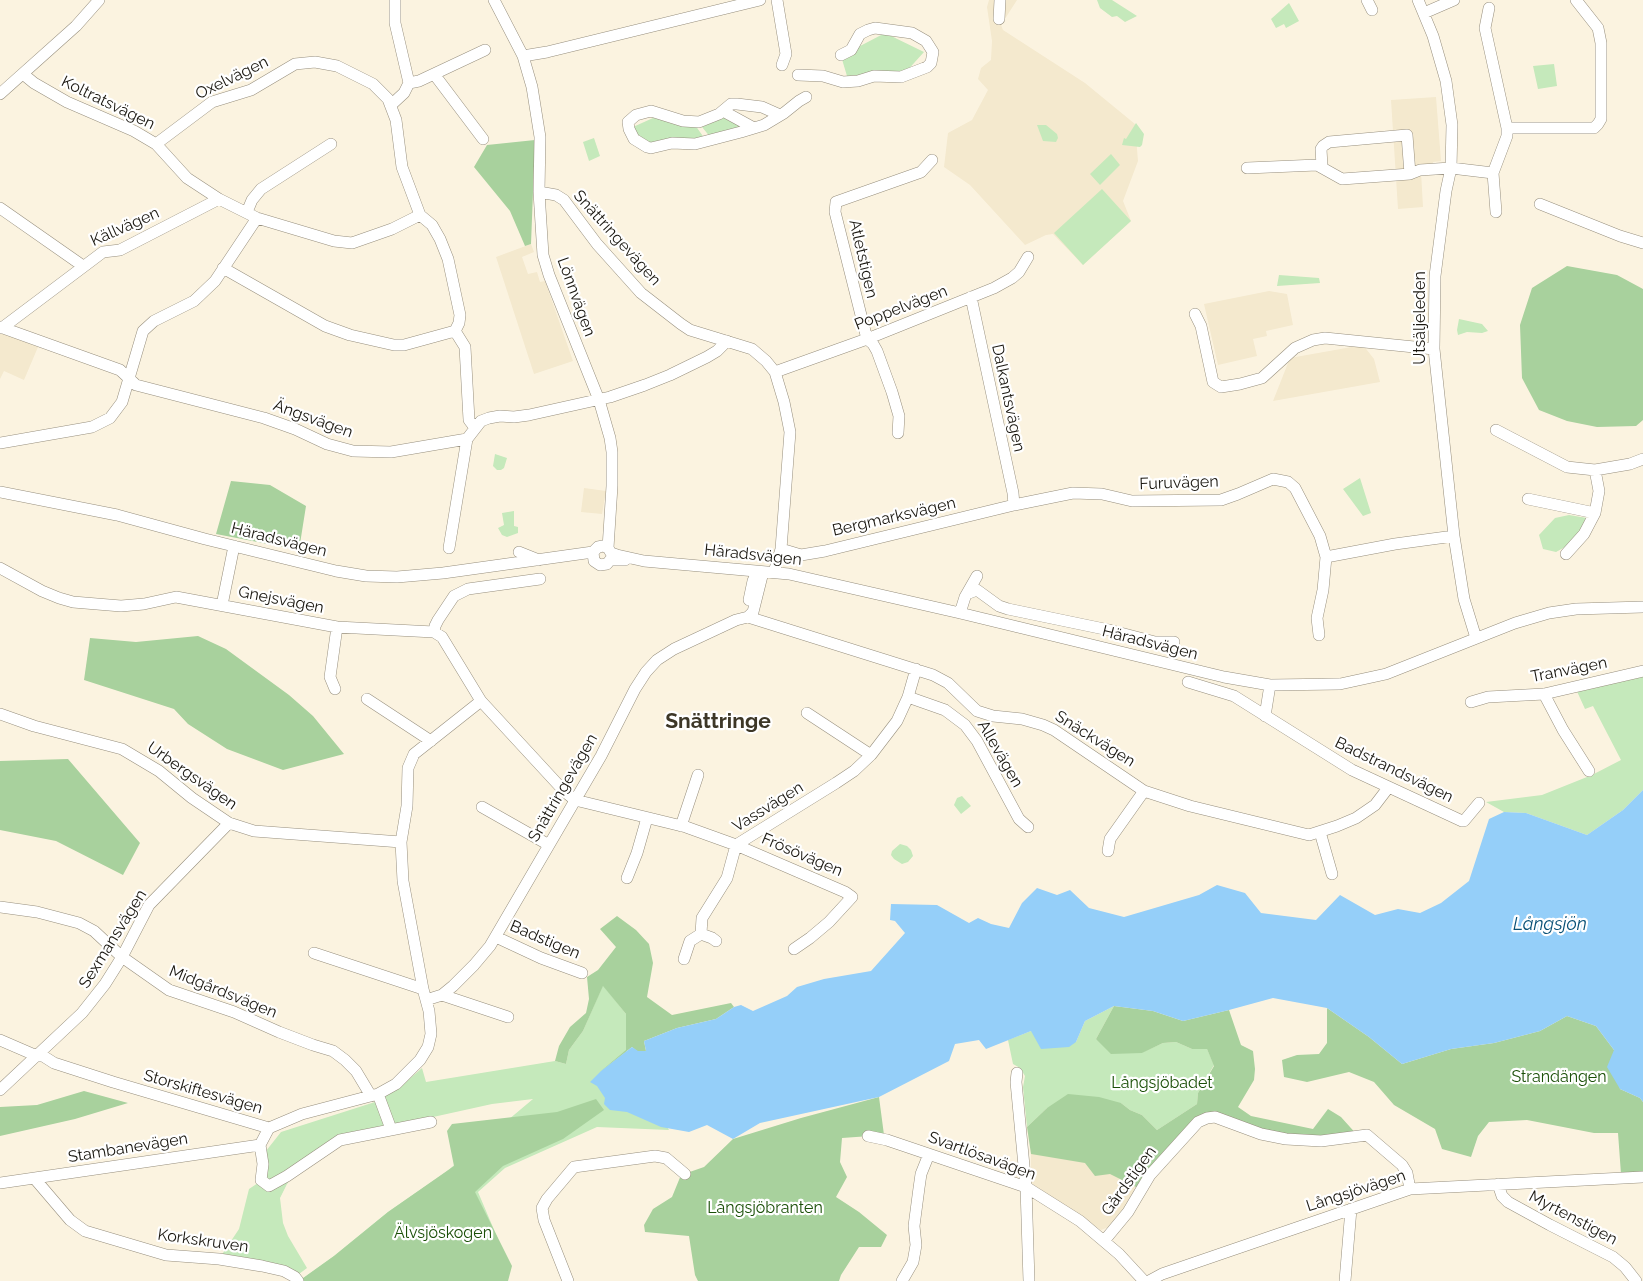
<!DOCTYPE html>
<html>
<head>
<meta charset="utf-8">
<style>
  body { margin:0 }
  canvas { display:block; background:#fbf3e0 }
</style>
</head>
<body>
<canvas width="1643" height="1281"></canvas>
<script>
const c = document.querySelector('canvas').getContext('2d');
c.lineJoin = 'round';
function fill(path, color) { c.fillStyle = color; c.fill(path, 'evenodd'); }
const shape = rows => new Path2D(rows.map(r => 'M' + r).join(''));
function strokePath(path, color, width, dash) { c.strokeStyle = color; c.lineWidth = width; c.lineCap = dash ? 'butt' : 'round'; c.setLineDash(dash || []); c.stroke(path); }
function drawText(font, color, halo, rows, align = 'center') {
  c.font = font + ' Raleway,sans-serif'; c.lineWidth = 4.5; c.setLineDash([]); c.textBaseline = 'middle'; c.strokeStyle = halo; c.fillStyle = color; for (const [text, x, y, turn = 0] of rows) {
    c.save(); c.translate(x, y); c.rotate((+turn || 0) * Math.PI / 180); c.textAlign = isNaN(turn) ? turn : align; if (halo) c.strokeText(text, 0, 0); c.fillText(text, 0, 0); c.restore();
  }
}
fill(shape([
  [989,0,1017,0,1001,25,1003,30,1085,83,1135,124,1138,161,1123,201,1131,221,1083,265,1053,234,1046,235,1025,245,970,185,944,167,948,133,972,120,988,90,978,79,981,68,991,60,992,41,987,7],
  [1436,97,1441,161,1433,162,1432,171,1421,172,1423,207,1398,209,1391,100],
  [531,244,534,252,522,257,528,274,537,272,540,282,545,281,573,361,534,374,496,257],
  [1269,291,1287,294,1293,325,1266,331,1267,336,1253,339,1257,356,1218,365,1204,304],
  [0,332,38,347,24,380,4,371,0,379],
  [1363,345,1374,359,1380,382,1273,401,1290,358],
  [584,488,606,491,602,514,581,512],
  [1036,1149,1145,1172,1132,1200,1111,1226,1101,1230,1031,1183,1031,1154]
]), '#f4e9ce');
fill(shape([
  [1097,0,1112,0,1137,16,1125,22,1117,16,1112,17,1100,8],
  [1289,3,1299,21,1286,28,1284,24,1276,28,1271,19],
  [885,33,924,52,905,73,847,76,841,56],
  [1554,64,1557,86,1538,89,1533,66],
  [727,116,747,127,711,138,702,127],
  [653,118,695,125,705,139,657,146,634,136,633,127],
  [1136,123,1144,134,1142,145,1140,147,1122,145,1124,138,1126,139],
  [1037,125,1046,125,1057,134,1058,138,1056,142,1043,141],
  [594,138,600,156,589,161,583,142],
  [1111,154,1120,165,1100,185,1090,174],
  [1102,189,1131,221,1083,265,1054,233],
  [1279,275,1319,278,1320,283,1277,286],
  [1459,319,1482,324,1488,331,1482,333,1467,332,1458,335,1457,330],
  [495,454,507,458,504,468,501,470,497,470,493,466],
  [1360,478,1371,513,1363,516,1343,489],
  [514,511,514,526,518,527,518,533,507,537,502,535,498,528,504,525,502,513],
  [1569,515,1587,518,1574,542,1556,552,1543,549,1539,535,1555,518],
  [1643,671,1643,790,1623,810,1587,835,1526,813,1504,812,1486,802,1542,795,1592,775,1621,760,1593,706,1585,709,1575,687],
  [962,796,971,806,961,814,954,805,957,798],
  [900,844,907,846,911,850,913,856,908,862,902,864,894,859,891,855,892,851],
  [603,985,626,1014,626,1050,642,1084,669,1130,597,1127,505,1168,478,1192,509,1265,299,1281,334,1256,388,1212,446,1172,533,1099,492,1104,338,1138,299,1168,287,1184,280,1198,283,1223,288,1236,307,1268,295,1277,221,1256,239,1229,249,1189,258,1183,266,1151,281,1132,375,1102,399,1088,422,1068,426,1082,555,1061,566,1064,569,1050,583,1031],
  [1114,1006,1096,1039,1141,1053,1163,1043,1176,1042,1192,1049,1207,1049,1214,1065,1198,1093,1197,1104,1157,1130,1142,1115,1130,1110,1121,1103,1047,1108,1027,1127,1023,1087,1025,1076,1020,1068,1013,1064,1008,1040,1031,1031,1076,1042,1085,1021]
]), '#c5e9bb');
fill(shape([
  [535,140,531,244,525,246,510,211,474,167,487,145],
  [1567,266,1617,275,1643,289,1643,420,1636,426,1597,427,1567,421,1539,410,1522,378,1520,325,1532,288],
  [231,481,270,485,306,506,299,550,216,534],
  [198,636,226,649,289,695,313,716,344,754,283,770,227,749,188,724,174,709,84,680,90,638,136,642],
  [68,759,140,843,123,875,56,841,0,830,0,761],
  [617,916,636,930,649,944,653,963,647,997,672,1015,731,1003,734,1007,716,1019,677,1028,644,1041,646,1051,638,1052,632,1047,601,1071,626,1050,626,1014,603,986,583,1031,569,1050,566,1064,555,1061,559,1046,570,1027,586,1013,589,999,587,977,598,970,616,947,600,929],
  [1114,1006,1153,1011,1183,1021,1229,1010,1241,1045,1253,1051,1255,1069,1254,1080,1238,1107,1251,1116,1313,1129,1328,1109,1341,1117,1359,1137,1323,1141,1201,1117,1138,1188,1110,1174,1095,1176,1085,1163,1031,1154,1027,1127,1047,1108,1068,1094,1099,1097,1121,1103,1130,1110,1142,1115,1157,1130,1197,1104,1198,1093,1214,1066,1207,1049,1192,1049,1176,1042,1163,1043,1142,1053,1111,1054,1096,1039],
  [1327,1008,1369,1037,1402,1064,1451,1049,1494,1043,1540,1031,1567,1016,1596,1026,1614,1050,1620,1089,1640,1098,1643,1102,1643,1173,1621,1174,1618,1133,1594,1133,1527,1120,1489,1122,1478,1136,1471,1157,1442,1149,1435,1129,1394,1105,1374,1082,1349,1072,1307,1082,1284,1077,1282,1060,1297,1055,1319,1054,1327,1043],
  [84,1091,128,1103,75,1119,0,1136,0,1107,37,1105],
  [879,1097,884,1135,842,1138,840,1162,847,1177,836,1197,859,1212,887,1235,881,1247,859,1247,841,1275,839,1281,698,1281,695,1275,689,1236,645,1232,644,1225,653,1209,672,1197,681,1175,704,1167,733,1139,801,1118],
  [596,1099,604,1110,563,1139,503,1166,475,1192,512,1266,508,1281,299,1281,334,1256,388,1212,454,1166,447,1131,452,1124,557,1112]
]), '#a8d19d');
fill(shape([
  [1643,790,1643,1102,1640,1098,1620,1089,1607,1067,1614,1050,1596,1026,1567,1016,1540,1031,1494,1043,1451,1049,1402,1064,1369,1037,1327,1008,1273,998,1229,1010,1183,1021,1153,1011,1114,1006,1085,1021,1076,1042,1069,1047,1041,1049,1031,1031,986,1049,979,1040,955,1044,949,1061,879,1097,760,1123,733,1139,707,1125,689,1132,661,1127,627,1112,610,1110,604,1104,605,1098,597,1086,590,1082,601,1071,632,1047,638,1051,646,1051,644,1041,677,1028,716,1019,734,1007,741,1005,753,1011,787,996,797,987,824,979,871,971,905,933,895,921,890,920,891,904,937,905,969,923,978,918,991,924,1009,928,1022,903,1037,888,1057,895,1070,890,1089,908,1124,917,1199,895,1217,885,1245,893,1261,913,1316,920,1340,895,1375,915,1398,909,1420,913,1441,903,1469,881,1489,819,1504,812,1526,813,1587,835,1623,810]
]), '#95cff9');
const minor = shape([
  [494,0,523,56,532,87,540,137,539,192,543,255,549,275,599,400,610,438,612,452,612,486,608,548],
  [777,0,786,54,782,65],
  [1367,0,1372,10],
  [1418,0,1433,36,1446,81,1452,125,1451,168,1446,191,1435,276,1434,349,1454,536,1464,599,1476,638],
  [1489,8,1485,28,1507,128,1507,136,1493,173,1496,212],
  [1424,13,1454,0],
  [999,19,1000,0],
  [523,56,547,52,760,0],
  [23,74,34,83,67,102,134,131,156,144,187,178,219,199,257,218,334,241,352,243,392,229,420,215],
  [434,74,483,139],
  [798,75,823,76,843,82,858,81,874,76,901,77,927,67,931,63,933,52,926,41,912,33,875,28,868,30,860,34,851,50,841,55],
  [409,83,419,81,485,50],
  [0,94,76,26,99,0],
  [391,105,404,93,409,83,395,23,395,0],
  [723,111,754,128],
  [780,115,762,107,737,104,731,104,719,114,699,122,683,121,651,111,636,115,628,122,629,129,634,139,647,147,651,148,672,143,695,144,741,132,764,125,784,113,799,101,806,97],
  [1507,128,1594,128,1598,124,1601,119,1601,43,1598,28,1576,0],
  [156,144,212,102,251,90,295,64,315,62,337,66,373,84,388,99,396,120,402,167,420,215,432,225,440,239,448,259,460,315,459,323,455,331,465,347,469,420,475,428],
  [1322,166,1321,149,1323,146,1329,142,1407,135,1410,174],
  [1247,168,1317,165,1342,179,1410,174,1420,170,1451,168,1493,173],
  [539,192,556,195,564,200,597,244,641,293,681,324,690,330,752,349,766,361,775,372,784,402,790,432,781,549,774,572],
  [1540,204,1620,236,1643,243],
  [0,208,83,266],
  [247,212,252,200,261,189,331,144],
  [223,268,325,326,350,335,394,345,404,345,455,331],
  [971,297,1013,493,1014,505],
  [1195,314,1201,326,1213,382,1221,387,1240,384,1262,378,1295,348,1313,340,1325,338,1434,349],
  [0,327,120,370,136,385,264,418,295,429,327,444,353,451,391,452,467,439,481,421,489,418,500,416,514,417,529,415,610,397,645,385,670,375,707,357,717,351,727,341],
  [2,328,103,252,120,250,219,199],
  [775,372,867,339,994,288,1012,278,1019,272,1028,257],
  [1496,430,1567,467,1595,470,1630,464,1643,459],
  [898,433,899,416,892,392,877,351,873,344,867,339,835,212,836,202,921,172,932,160],
  [0,443,92,427,110,418,122,402,143,331,154,321,194,301,215,281,257,218],
  [0,492,117,515,205,539,336,571,366,576,397,577,443,573,593,552,598,547,603,546,608,548,611,553,617,555,644,561,789,574,960,613,1224,677,1270,685,1340,684,1386,674,1515,623,1549,613,1576,609,1643,607],
  [1528,499,1595,513],
  [449,548,467,439],
  [781,549,801,555,825,551,1014,505,1073,493,1102,494,1132,501,1221,500,1238,494,1273,479,1288,482,1295,488,1320,536,1326,557,1395,544,1454,536],
  [519,552,539,560],
  [593,552,594,561,600,565,607,564,610,560,625,560],
  [1566,554,1584,534,1595,513,1599,491,1595,470],
  [0,568,42,591,59,598,73,602,121,606,144,604,176,597,337,627,434,632,442,637,481,701,564,791,575,800,686,827,736,845,845,892,852,897,829,922,810,938,794,949],
  [969,593,977,590,999,606,1008,609,1109,630,1155,642,1174,642],
  [749,600,753,581,757,572],
  [222,605,234,546],
  [960,613,965,597,977,576],
  [748,617,933,675,948,683,977,711,993,716,1022,719,1043,725,1054,730,1144,791,1190,806,1309,835,1337,826,1356,818,1375,805,1388,788],
  [434,632,435,626,438,620,454,596,468,589,540,579],
  [1319,635,1317,618,1323,590,1326,557],
  [1188,682,1234,696,1352,770,1462,821,1464,821,1479,803],
  [335,689,330,677,337,627],
  [1544,694,1563,730,1589,771],
  [908,697,945,710,965,725,977,741,1019,819,1028,827],
  [367,699,431,741],
  [1471,702,1488,697,1544,694,1643,671],
  [807,713,871,755],
  [0,714,34,726,122,749,159,771,192,798,229,823,254,831,401,842],
  [1265,716,1270,685],
  [482,807,549,845],
  [681,826,698,775],
  [1320,832,1332,874],
  [1108,851,1110,839,1144,791],
  [627,878,637,853,647,818],
  [0,907,37,912,79,923,94,931,122,957,169,990,234,1012,279,1032,313,1045,333,1051,345,1060,356,1071,371,1096],
  [701,934,712,938,716,941],
  [496,937,541,958,582,973],
  [314,953,423,989],
  [684,959,690,941,701,934,702,918,727,878,736,845,836,783,854,771,871,755,897,721,908,697,916,669],
  [442,995,508,1017],
  [426,1000,442,995,453,986,474,965,490,946,601,756,635,689,646,672,657,660,674,649,736,620,748,617,753,612,763,572],
  [0,1040,37,1056,43,1056,54,1063,113,1082,269,1128,302,1114,378,1094,396,1084,420,1060,428,1047,431,1034,429,1011,423,989,403,881,401,842,407,806,408,768,414,754,481,701],
  [1017,1073,1016,1082,1026,1187,1029,1281],
  [0,1090,82,1013,105,984,122,957,149,905,229,823],
  [378,1094,391,1129],
  [269,1128,260,1145,263,1164,261,1180,269,1186,287,1176,340,1140,431,1122],
  [868,1136,887,1140,1026,1187,1080,1221,1119,1254,1144,1281],
  [35,1179,70,1220,85,1231,166,1255,219,1259,262,1266,284,1271,295,1277,298,1281],
  [0,1183,260,1145],
  [1498,1184,1502,1196,1508,1202,1550,1225,1613,1257,1625,1267,1636,1281],
  [1104,1241,1128,1212,1150,1175,1198,1122,1207,1118,1215,1117,1261,1134,1286,1139,1321,1141,1367,1135,1402,1165,1407,1173,1410,1189],
  [568,1281,544,1220,542,1208,547,1199,574,1167,655,1156,666,1158,685,1174],
  [902,1281,913,1262,916,1245,914,1226,919,1188,921,1174,929,1154],
  [1149,1281,1162,1274,1410,1189,1643,1177],
  [1345,1281,1351,1209]
]);
strokePath(minor, '#978f7e', 12);
strokePath(minor, '#fff', 11);
drawText('16px', '#19160f', '#fff', [
  ["Oxelvägen",232,78,-26],
  ["Koltratsvägen",108,103,26],
  ["Källvägen",125,227,-24],
  ["Snättringevägen",617,238,48],
  ["Atletstigen",863,259,77],
  ["Lönnvägen",576,297,70],
  ["Poppelvägen",901,308,-21],
  ["Utsäljeleden",1420,318,-90],
  ["Dalkantsvägen",1008,398,78],
  ["Ängsvägen",313,419,20],
  ["Furuvägen",1179,483,-2],
  ["Bergmarksvägen",894,517,-13],
  ["Häradsvägen",279,540,14],
  ["Häradsvägen",753,555,6],
  ["Gnejsvägen",281,600,11],
  ["Häradsvägen",1150,643,14],
  ["Tranvägen",1569,670,-11],
  ["Snäckvägen",1095,739,32],
  ["Allevägen",1000,754,60],
  ["Badstrandsvägen",1394,770,26],
  ["Urbergsvägen",192,776,35],
  ["Snättringevägen",563,788,-60],
  ["Vassvägen",768,807,-32],
  ["Frösövägen",802,855,23],
  ["Sexmansvägen",113,939,-58],
  ["Badstigen",545,940,23],
  ["Midgårdsvägen",223,992,22],
  ["Storskiftesvägen",203,1092,16],
  ["Stambanevägen",128,1148,-9],
  ["Svartlösavägen",982,1156,20],
  ["Gårdstigen",1129,1181,-54],
  ["Långsjövägen",1356,1191,-18],
  ["Myrtenstigen",1573,1218,28],
  ["Korkskruven",203,1241,8]
]);
drawText('16px', '#1a4f07', '#fff', [
  ["Strandängen",1559,1077],
  ["Långsjöbadet",1162,1083],
  ["Långsjöbranten",765,1208],
  ["Älvsjöskogen",443,1233]
]);
drawText('italic 18px', '#095177', '#fff', [
  ["Långsjön",1550,925]
]);
drawText('bold 21px', '#3d3727', '#fff', [
  ["Snättringe",718,722]
]);
</script>
</body>
</html>
